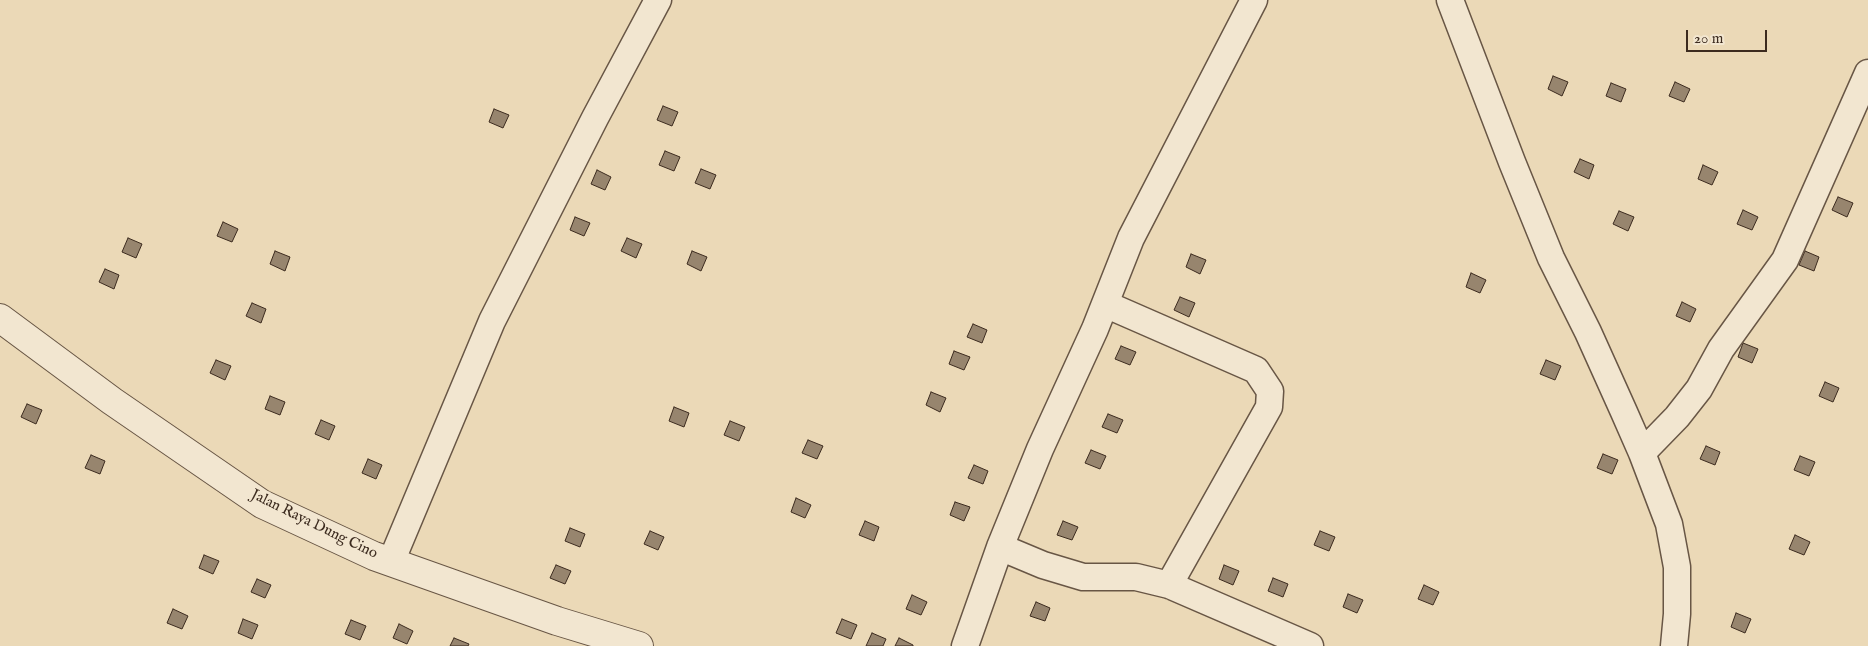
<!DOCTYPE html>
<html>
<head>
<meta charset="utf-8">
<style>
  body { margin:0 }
  #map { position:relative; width:1868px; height:646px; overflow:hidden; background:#ebd9b7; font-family:"IM FELL English",serif }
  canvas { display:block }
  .scale { position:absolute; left:1686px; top:30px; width:81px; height:22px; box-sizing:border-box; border:2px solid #3c2b1f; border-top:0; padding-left:6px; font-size:15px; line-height:18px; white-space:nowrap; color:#3c2b1f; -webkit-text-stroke:4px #f2e6d0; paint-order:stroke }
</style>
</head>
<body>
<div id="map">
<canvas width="1868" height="646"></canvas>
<div class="scale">20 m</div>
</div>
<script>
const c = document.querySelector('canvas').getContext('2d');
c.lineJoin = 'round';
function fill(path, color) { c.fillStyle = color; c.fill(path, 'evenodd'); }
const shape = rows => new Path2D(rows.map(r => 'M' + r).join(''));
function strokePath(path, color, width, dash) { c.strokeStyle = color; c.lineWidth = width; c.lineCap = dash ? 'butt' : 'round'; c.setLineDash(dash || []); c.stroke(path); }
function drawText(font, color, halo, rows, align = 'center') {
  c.font = font + ' "IM FELL English",serif'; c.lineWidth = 5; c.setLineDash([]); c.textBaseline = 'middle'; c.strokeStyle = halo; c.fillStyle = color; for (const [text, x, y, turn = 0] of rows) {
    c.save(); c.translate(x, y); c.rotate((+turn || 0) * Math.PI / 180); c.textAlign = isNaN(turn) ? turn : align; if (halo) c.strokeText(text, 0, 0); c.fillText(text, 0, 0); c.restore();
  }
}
const building = shape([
  [1553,76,1568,82,1562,96,1548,89,1553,76],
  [1675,82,1690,89,1684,102,1669,96,1675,82],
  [1611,83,1626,89,1621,102,1606,96,1611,83],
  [663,106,678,112,672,126,657,120,663,106],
  [494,109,509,115,503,128,489,122,494,109],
  [665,151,680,157,674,171,659,165,665,151],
  [1580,159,1594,165,1589,179,1574,172,1580,159],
  [1703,165,1718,172,1712,185,1698,179,1703,165],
  [701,169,716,175,710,189,695,183,701,169],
  [597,170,611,177,605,190,591,184,597,170],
  [1838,197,1853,203,1847,217,1832,210,1838,197],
  [1743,210,1758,217,1752,230,1737,224,1743,210],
  [1619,211,1634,217,1628,231,1613,224,1619,211],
  [575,217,590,223,584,236,570,230,575,217],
  [223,222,238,229,232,242,217,236,223,222],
  [128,238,142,244,136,258,122,252,128,238],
  [627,238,642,244,636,258,621,251,627,238],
  [275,251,290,257,285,271,270,264,275,251],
  [692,251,707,257,701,271,687,264,692,251],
  [1805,251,1819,257,1814,271,1799,265,1805,251],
  [1191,254,1206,260,1200,274,1186,267,1191,254],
  [105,269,119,275,114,289,99,282,105,269],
  [1471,273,1486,280,1480,293,1466,287,1471,273],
  [1180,297,1195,303,1189,317,1174,310,1180,297],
  [1682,302,1696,309,1690,322,1676,316,1682,302],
  [252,303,266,309,261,323,246,316,252,303],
  [973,324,987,330,982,343,967,337,973,324],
  [1743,343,1758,349,1752,363,1738,357,1743,343],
  [1121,346,1136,352,1130,365,1115,359,1121,346],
  [954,351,970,357,964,370,949,364,954,351],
  [216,360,231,366,225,380,210,373,216,360],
  [1546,360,1561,366,1555,380,1540,374,1546,360],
  [1825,382,1839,388,1833,402,1819,396,1825,382],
  [931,392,946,398,940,412,926,405,931,392],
  [270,396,285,402,280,415,265,409,270,396],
  [27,404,42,410,36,424,21,417,27,404],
  [674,407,689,413,684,427,669,421,674,407],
  [1108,414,1123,420,1117,433,1102,427,1108,414],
  [321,420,335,426,329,440,315,434,321,420],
  [730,421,745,427,739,441,724,435,730,421],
  [808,440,823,446,817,459,802,453,808,440],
  [1706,446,1720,452,1715,465,1700,459,1706,446],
  [1091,450,1106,456,1100,469,1085,463,1091,450],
  [1603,454,1618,460,1612,474,1597,468,1603,454],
  [91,455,105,461,100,474,85,468,91,455],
  [1800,456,1815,462,1809,476,1794,470,1800,456],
  [368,459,382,465,376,479,362,473,368,459],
  [974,465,988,471,983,484,968,478,974,465],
  [796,498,811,505,805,518,791,512,796,498],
  [955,502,970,507,964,521,950,515,955,502],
  [865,521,879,527,874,541,859,535,865,521],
  [1063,521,1078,527,1072,540,1057,535,1063,521],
  [570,528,585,534,580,547,565,541,570,528],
  [650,531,664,537,658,550,644,544,650,531],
  [1320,531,1335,537,1329,551,1314,545,1320,531],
  [1795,535,1810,542,1804,555,1789,549,1795,535],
  [204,555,219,561,213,574,199,568,204,555],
  [556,565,571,571,565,584,550,578,556,565],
  [1224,565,1239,571,1233,585,1219,579,1224,565],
  [1273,578,1288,584,1283,597,1268,591,1273,578],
  [257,579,271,585,265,598,251,592,257,579],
  [1424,585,1439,592,1433,605,1418,599,1424,585],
  [1348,594,1363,600,1357,613,1343,607,1348,594],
  [912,595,927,602,921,615,906,609,912,595],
  [1036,602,1050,608,1045,621,1030,616,1036,602],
  [173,609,188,616,182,629,167,623,173,609],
  [1736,613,1751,619,1745,633,1731,627,1736,613],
  [243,619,258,625,252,639,238,633,243,619],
  [842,619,857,625,851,639,836,633,842,619],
  [351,620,366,626,360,640,345,634,351,620],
  [399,624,413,631,407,644,393,638,399,624],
  [872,633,886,639,883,646,866,646,872,633],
  [454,638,469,644,468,646,450,646,454,638],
  [899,638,913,645,913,646,895,646,899,638]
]);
fill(building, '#97856e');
strokePath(building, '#3c2b1f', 1);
const minor = shape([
  [1450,0,1512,162,1551,258,1588,332,1624,412,1642,453,1669,524,1677,567,1677,614,1674,646],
  [1105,304,1256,370,1270,391,1269,407,1169,585],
  [1642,453,1677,417,1699,389,1721,349,1785,260,1868,73],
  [1000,547,1043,565,1083,577,1136,577,1169,585,1310,646],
  [391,562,492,321,595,118,658,0],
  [965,646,1000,547,1040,449,1095,329,1131,238,1254,0]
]);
const tertiary = shape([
  [0,318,112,401,262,504,374,556,557,621,639,646]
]);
strokePath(minor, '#685645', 29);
strokePath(tertiary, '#685645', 30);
strokePath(minor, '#f2e6d0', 26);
strokePath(tertiary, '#f2e6d0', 28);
drawText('15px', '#3c2b1f', '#f2e6d0', [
  ["Jalan Raya Dung Cino",314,525,26]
]);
</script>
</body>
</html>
